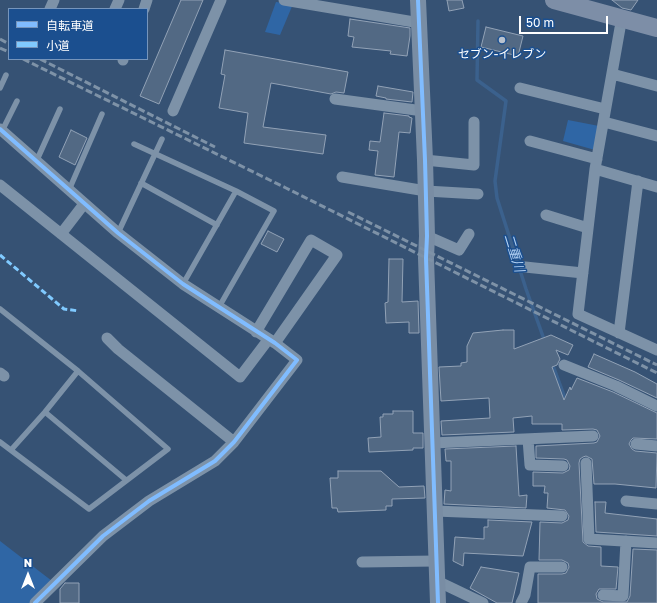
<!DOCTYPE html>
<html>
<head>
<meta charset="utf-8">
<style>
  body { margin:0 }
  #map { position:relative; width:657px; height:603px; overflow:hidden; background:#365274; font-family:"Golos Text","Noto Sans JP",sans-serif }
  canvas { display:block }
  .legend { position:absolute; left:8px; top:8px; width:140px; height:52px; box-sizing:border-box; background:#1b4f8f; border:1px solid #7695bc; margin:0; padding:5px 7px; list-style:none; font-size:12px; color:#fff }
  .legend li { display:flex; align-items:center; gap:8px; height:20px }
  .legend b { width:20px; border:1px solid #7695bc }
  .north { position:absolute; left:8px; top:555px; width:40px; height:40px; -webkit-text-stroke:3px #1b4f8f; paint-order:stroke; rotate:0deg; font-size:11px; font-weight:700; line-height:16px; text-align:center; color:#fff }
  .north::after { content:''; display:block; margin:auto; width:14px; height:18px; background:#fff; clip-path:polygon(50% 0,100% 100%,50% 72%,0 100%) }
  .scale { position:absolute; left:519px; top:16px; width:89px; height:18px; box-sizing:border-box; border:2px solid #fff; border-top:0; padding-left:5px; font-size:12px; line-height:14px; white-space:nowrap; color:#fff; -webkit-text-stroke:3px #1b4f8f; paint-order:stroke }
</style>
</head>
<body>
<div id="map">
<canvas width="657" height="603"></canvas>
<ul class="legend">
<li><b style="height:5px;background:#80bcff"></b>自転車道</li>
<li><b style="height:5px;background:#80caff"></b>小道</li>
</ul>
<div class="north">N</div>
<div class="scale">50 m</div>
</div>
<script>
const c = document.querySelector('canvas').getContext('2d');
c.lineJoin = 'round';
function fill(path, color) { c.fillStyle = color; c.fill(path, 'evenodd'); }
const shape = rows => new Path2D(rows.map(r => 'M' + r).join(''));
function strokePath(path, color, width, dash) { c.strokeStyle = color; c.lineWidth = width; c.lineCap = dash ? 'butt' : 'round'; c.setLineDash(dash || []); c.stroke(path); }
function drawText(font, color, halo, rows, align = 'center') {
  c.font = font + ' "Golos Text","Noto Sans JP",sans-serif'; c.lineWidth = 3; c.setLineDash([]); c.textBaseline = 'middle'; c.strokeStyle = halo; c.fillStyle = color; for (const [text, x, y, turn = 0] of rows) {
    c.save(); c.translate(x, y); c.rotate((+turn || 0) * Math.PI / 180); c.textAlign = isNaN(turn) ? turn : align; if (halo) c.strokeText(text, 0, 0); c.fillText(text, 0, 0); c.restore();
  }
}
fill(shape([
  [276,2,293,4,280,35,265,32],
  [568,120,599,126,595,150,563,141],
  [0,541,52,581,31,603,0,603]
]), '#2f66a5');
strokePath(shape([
  [478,21,477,80,506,101,495,181,497,198,526,289,545,342],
  [552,363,565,398,569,400]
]), '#3b618d', 3.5);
const building = shape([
  [181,0,203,0,159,104,140,96,181,0],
  [447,0,462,0,464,8,449,11,447,0],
  [612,0,638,0,631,10,622,8,612,0],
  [350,19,410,28,410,36,407,56,390,54,391,51,352,47,354,37,348,36,350,19],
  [486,27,523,36,518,56,481,47,486,27],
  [225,50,348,72,344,93,336,92,331,94,271,83,263,127,326,135,323,154,244,143,248,113,219,108,225,75,221,74,225,50],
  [378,86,413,92,412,102,386,99,386,98,376,96,378,86],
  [384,113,409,116,409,117,412,118,410,133,399,132,394,177,375,175,378,151,369,150,370,141,380,142,384,113],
  [71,130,87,138,75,165,59,157,71,130],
  [268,231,284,239,277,252,261,244,268,231],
  [389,259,403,259,402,302,418,301,419,333,409,333,409,322,386,323,385,303,388,302,389,259],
  [503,330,514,330,514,349,551,335,573,345,568,355,556,350,560,359,557,365,552,367,564,400,570,387,571,390,577,378,613,392,657,413,657,439,633,438,631,440,629,444,632,449,635,451,657,453,656,488,615,484,594,484,592,459,586,456,583,457,580,459,579,463,583,542,588,546,601,547,601,566,618,567,616,589,599,589,596,594,597,599,603,602,627,602,630,596,633,549,657,550,657,603,538,603,538,574,562,574,566,573,569,567,568,563,562,560,539,560,540,522,562,523,568,520,569,516,565,510,547,508,548,493,544,493,545,486,533,486,533,472,563,473,569,470,570,466,567,460,564,459,536,458,536,446,594,443,597,442,600,436,597,430,593,429,562,430,562,424,532,424,532,416,513,418,514,432,442,435,441,421,490,418,489,398,441,401,439,367,461,366,461,363,467,362,467,346,473,333,503,330],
  [594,354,635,372,657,384,657,398,619,380,588,367,594,354],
  [393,411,413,411,413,433,423,433,423,448,413,448,413,450,369,452,368,438,381,437,380,417,383,417,383,414,393,414,393,411],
  [516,446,519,496,527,495,526,508,444,504,445,490,451,491,451,461,446,461,445,449,516,446],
  [338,471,381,471,399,487,424,486,425,498,392,499,392,506,386,506,386,510,338,512,337,508,332,508,330,478,338,478,338,471],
  [595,502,606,502,605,513,657,519,657,536,596,532,595,502],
  [488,520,532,522,523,556,464,553,463,566,453,561,455,537,484,539,484,527,488,527,488,520],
  [481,567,519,573,512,603,497,603,470,588,481,567],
  [65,583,79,583,79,603,60,603,60,589,65,583]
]);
fill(building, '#526984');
strokePath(building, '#92a2b6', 1);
strokePath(shape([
  [0,88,6,75],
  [2,131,17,101],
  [134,144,236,191,274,211,219,307],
  [36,162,60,109],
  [141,183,217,225],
  [69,190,102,114],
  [118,233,162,139],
  [183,284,236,191],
  [0,309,78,371,168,449,89,509,0,442],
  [45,412,126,480],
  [11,450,45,412,78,371]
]), '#7d92a8', 5.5);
strokePath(shape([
  [284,0,420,23],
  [50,9,54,0],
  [115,9,119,0],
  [144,9,147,0],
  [620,28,595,169,578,314,657,350],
  [123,60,123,59],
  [612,74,657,86],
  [520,88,605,109],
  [335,99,423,111],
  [173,111,221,0],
  [604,122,657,136],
  [0,129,118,233,183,284,275,343,297,360,234,442,215,461,149,501,103,536,35,603],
  [530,141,597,159],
  [425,160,474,165,474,122],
  [595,169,657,187],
  [342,177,426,191,478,194],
  [0,185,240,377,268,340],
  [546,215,588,228],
  [61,234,84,204],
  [427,236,459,250,469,234],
  [525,267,583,273],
  [256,332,311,240,337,255,275,343],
  [619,333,638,181],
  [107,338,118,349,234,442],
  [564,365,616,386,657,406],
  [0,373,4,376],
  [528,439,530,465,563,466],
  [432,443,593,436],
  [636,444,657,446],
  [586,463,589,539,657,543],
  [626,501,657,504],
  [435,511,562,516],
  [362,562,436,561],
  [437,581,483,603],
  [603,595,623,596,626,541],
  [521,603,525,595,530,567,562,567]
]), '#7d92a8', 11);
strokePath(shape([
  [418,0,425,160,427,236,426,258,438,603]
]), '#798da4', 16);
strokePath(shape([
  [554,0,657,28]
]), '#7d8ea7', 18);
strokePath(shape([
  [0,39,9,44],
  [0,48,9,52],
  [23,59,286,188,657,373],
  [40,59,215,147],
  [348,212,657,365]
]), '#7e92a7', 3, [7, 3]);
strokePath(shape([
  [0,255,64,309,79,311]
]), '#80caff', 3, [6, 3]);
strokePath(shape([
  [418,0,425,160,427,236,426,258,438,603],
  [0,129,118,233,183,284,275,343,297,360,234,442,215,461,149,501,103,536,35,603]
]), '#80bcff', 4);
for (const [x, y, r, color] of [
  [502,40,4,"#b9c2ce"]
]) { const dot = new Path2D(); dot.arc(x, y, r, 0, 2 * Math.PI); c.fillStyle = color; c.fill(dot); strokePath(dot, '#1b4f8f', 1.5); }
drawText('12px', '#fff', '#1b4f8f', [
  ["セブン-イレブン",502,54]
]);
drawText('italic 13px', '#b5d3f5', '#1b4f8f', [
  ["二重川",514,253,73]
]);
</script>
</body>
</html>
